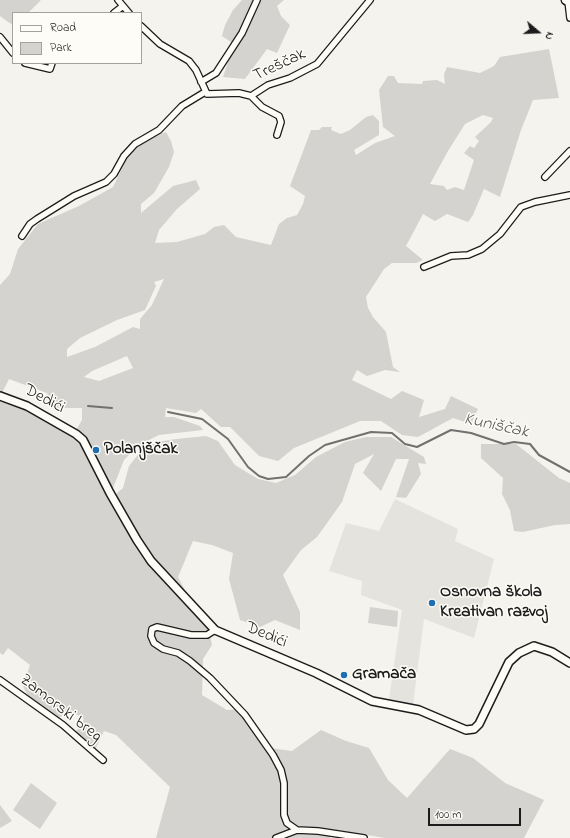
<!DOCTYPE html>
<html>
<head>
<meta charset="utf-8">
<style>
  body { margin:0 }
  #map { position:relative; width:570px; height:838px; overflow:hidden; background:#f4f3ee; font-family:"Indie Flower",sans-serif }
  canvas { display:block }
  .legend { position:absolute; left:12px; top:12px; width:130px; height:52px; box-sizing:border-box; background:#fdfcf7; border:1px solid #a3a29f; margin:0; padding:5px 7px; list-style:none; font-size:12px; color:#1c1c1c }
  .legend li { display:flex; align-items:center; gap:8px; height:20px }
  .legend b { width:20px; border:1px solid #a3a29f }
  .north { position:absolute; left:518px; top:12px; width:40px; height:40px; -webkit-text-stroke:3px #fdfcf7; paint-order:stroke; rotate:109deg; font-size:11px; font-weight:700; line-height:16px; text-align:center; color:#1c1c1c }
  .north::after { content:''; display:block; margin:auto; width:14px; height:18px; background:#1c1c1c; clip-path:polygon(50% 0,100% 100%,50% 72%,0 100%) }
  .scale { position:absolute; left:428px; top:808px; width:93px; height:18px; box-sizing:border-box; border:2px solid #1c1c1c; border-top:0; padding-left:5px; font-size:12px; line-height:14px; white-space:nowrap; color:#1c1c1c; -webkit-text-stroke:3px #fdfcf7; paint-order:stroke }
</style>
</head>
<body>
<div id="map">
<canvas width="570" height="838"></canvas>
<ul class="legend">
<li><b style="height:5px;background:#fdfcf7"></b>Road</li>
<li><b style="height:11px;background:#d4d3cf"></b>Park</li>
</ul>
<div class="north">N</div>
<div class="scale">100 m</div>
</div>
<script>
const c = document.querySelector('canvas').getContext('2d');
c.lineJoin = 'round';
function fill(path, color) { c.fillStyle = color; c.fill(path, 'evenodd'); }
const shape = rows => new Path2D(rows.map(r => 'M' + r).join(''));
function strokePath(path, color, width, dash) { c.strokeStyle = color; c.lineWidth = width; c.lineCap = dash ? 'butt' : 'round'; c.setLineDash(dash || []); c.stroke(path); }
function drawText(font, color, halo, rows, align = 'center') {
  c.font = font + ' "Indie Flower",sans-serif'; c.lineWidth = 3; c.setLineDash([]); c.textBaseline = 'middle'; c.strokeStyle = halo; c.fillStyle = color; for (const [text, x, y, turn = 0] of rows) {
    c.save(); c.translate(x, y); c.rotate((+turn || 0) * Math.PI / 180); c.textAlign = isNaN(turn) ? turn : align; if (halo) c.strokeText(text, 0, 0); c.fillText(text, 0, 0); c.restore();
  }
}
fill(shape([
  [395,499,458,529,455,541,494,559,474,638,424,619,413,705,389,699,402,610,361,595,362,581,329,571,346,523,379,531]
]), '#e4e3de');
fill(shape([
  [0,0,41,0,28,13,13,13,13,23,11,24,0,16],
  [242,0,284,0,277,6,281,16,290,25,277,53,267,49,245,79,223,77,234,44,222,36,225,25,233,10],
  [549,49,559,98,533,100,521,130,500,197,484,189,473,215,468,222,447,214,435,221,423,214,406,246,423,260,416,263,392,263,384,269,366,297,368,308,373,317,386,332,393,367,400,372,385,370,367,376,357,370,352,380,391,399,402,391,424,400,419,417,445,409,451,396,478,409,471,424,453,418,418,437,402,435,381,421,360,421,294,448,278,461,259,456,230,427,221,427,201,409,196,413,166,408,165,417,174,417,200,426,203,430,159,435,149,440,135,449,124,460,113,488,110,487,87,441,82,433,76,430,82,420,82,408,54,408,47,393,9,379,2,393,0,392,0,285,10,274,18,249,38,224,79,206,113,187,126,160,143,142,166,132,171,141,174,152,169,167,154,193,141,204,141,213,173,186,196,180,200,189,177,209,159,230,155,243,177,242,205,234,214,227,224,225,236,237,271,245,279,224,287,218,297,215,303,204,305,196,290,186,311,130,319,130,322,127,332,127,331,130,341,134,350,130,366,117,373,115,379,121,379,135,354,150,356,155,375,143,395,136,383,127,379,90,388,76,394,76,398,83,422,84,423,81,437,80,445,84,444,74,447,67,480,73,494,66,500,57],
  [483,115,493,118,491,122,475,137,479,141,474,148,470,146,464,153,474,160,464,190,455,187,447,190,444,186,430,184,448,151,465,124],
  [164,279,152,305,140,319,140,329,133,327,95,347,67,357,67,349,80,338,117,320,145,310,156,286,154,282],
  [127,356,133,368,99,381,84,377,92,371],
  [0,398,20,405,78,440,110,502,116,494,123,488,129,466,140,452,157,442,176,439,206,436,218,441,235,465,258,479,276,483,295,475,316,457,345,442,366,437,391,437,424,457,426,464,418,463,421,474,406,498,396,497,409,459,396,459,381,491,363,473,374,454,355,464,342,502,317,537,301,550,283,575,300,612,300,630,275,620,260,627,240,620,229,579,233,553,212,545,193,541,178,577,188,596,205,613,212,645,203,659,202,695,227,710,243,709,263,747,292,751,321,730,346,741,369,748,388,780,407,798,450,749,473,758,505,783,544,800,524,838,385,838,330,829,330,838,156,838,170,787,116,735,104,731,95,750,75,734,84,719,69,710,58,719,29,698,23,686,30,665,8,648,3,655,0,653],
  [481,444,516,444,559,478,570,483,570,524,555,525,523,532,514,531,510,510,502,494,503,478,481,458],
  [370,607,398,611,397,627,368,623],
  [31,783,57,803,40,829,13,810],
  [0,805,12,821,0,828]
]), '#d4d3cf');
strokePath(shape([
  [88,406,112,408],
  [168,412,202,419,228,439,248,467,259,476,268,479,286,477,309,456,325,445,371,432,392,433,405,444,417,447,451,430,471,433,504,444,514,442,530,444,539,455,570,472]
]), '#72716f', 2);
const minor = shape([
  [118,0,129,13],
  [568,1,570,18],
  [114,13,123,6],
  [141,26,160,44,189,61,196,70,207,94,239,93,251,96],
  [0,37,13,53],
  [25,63,50,69,52,63],
  [201,82,216,73,242,33,257,0],
  [277,135,281,122,279,116,262,107,251,96,268,85,290,78,317,64,370,0],
  [545,177,570,151],
  [22,236,30,224,37,219,74,196,106,182,114,174,124,156,135,144,159,130,182,106,205,92],
  [424,267,451,256,468,255,482,249,500,234,521,207,535,202,570,195],
  [215,630,207,635,191,635,157,627,152,629,151,636,154,643,163,649,178,653,190,661,210,678,245,715,273,755,281,770,284,783,284,815,287,823,297,830],
  [0,680,63,725,103,760],
  [276,838,297,830,318,831,364,838]
]);
const tertiary = shape([
  [0,396,27,406,76,434,83,440,110,493,137,540,151,561,215,630,316,673,372,701,419,710,466,730,474,729,479,724,509,662,519,653,534,646,552,652,570,663]
]);
const secondary = shape([
  [566,0,570,2]
]);
strokePath(minor, '#1c1c1c', 8);
strokePath(tertiary, '#1c1c1c', 10);
strokePath(secondary, '#1c1c1c', 11);
strokePath(minor, '#fdfcf7', 5.5);
strokePath(tertiary, '#fdfcf7', 7);
strokePath(secondary, '#fdfcf7', 8);
for (const [x, y, r, color] of [
  [96,450,4,"#1f6fb2"],
  [432,603,4,"#1f6fb2"],
  [344,675,4,"#1f6fb2"]
]) { const dot = new Path2D(); dot.arc(x, y, r, 0, 2 * Math.PI); c.fillStyle = color; c.fill(dot); strokePath(dot, '#fdfcf7', 1.5); }
drawText('17px', '#1c1c1c', '#fdfcf7', [
  ["Treščak",280,66,-25],
  ["Dedići",44,400,28],
  ["Dedići",266,636,23],
  ["Zamorski breg",60,709,38]
]);
drawText('bold 17px', '#1c1c1c', '#fdfcf7', [
  ["Polanjščak",104,450],
  ["Osnovna škola",440,593],
  ["Kreativan razvoj",440,613],
  ["Gramača",352,675]
], 'left');
drawText('italic 18px', '#5c5c5a', '#fdfcf7', [
  ["Kuniščak",496,427,12]
]);
</script>
</body>
</html>
